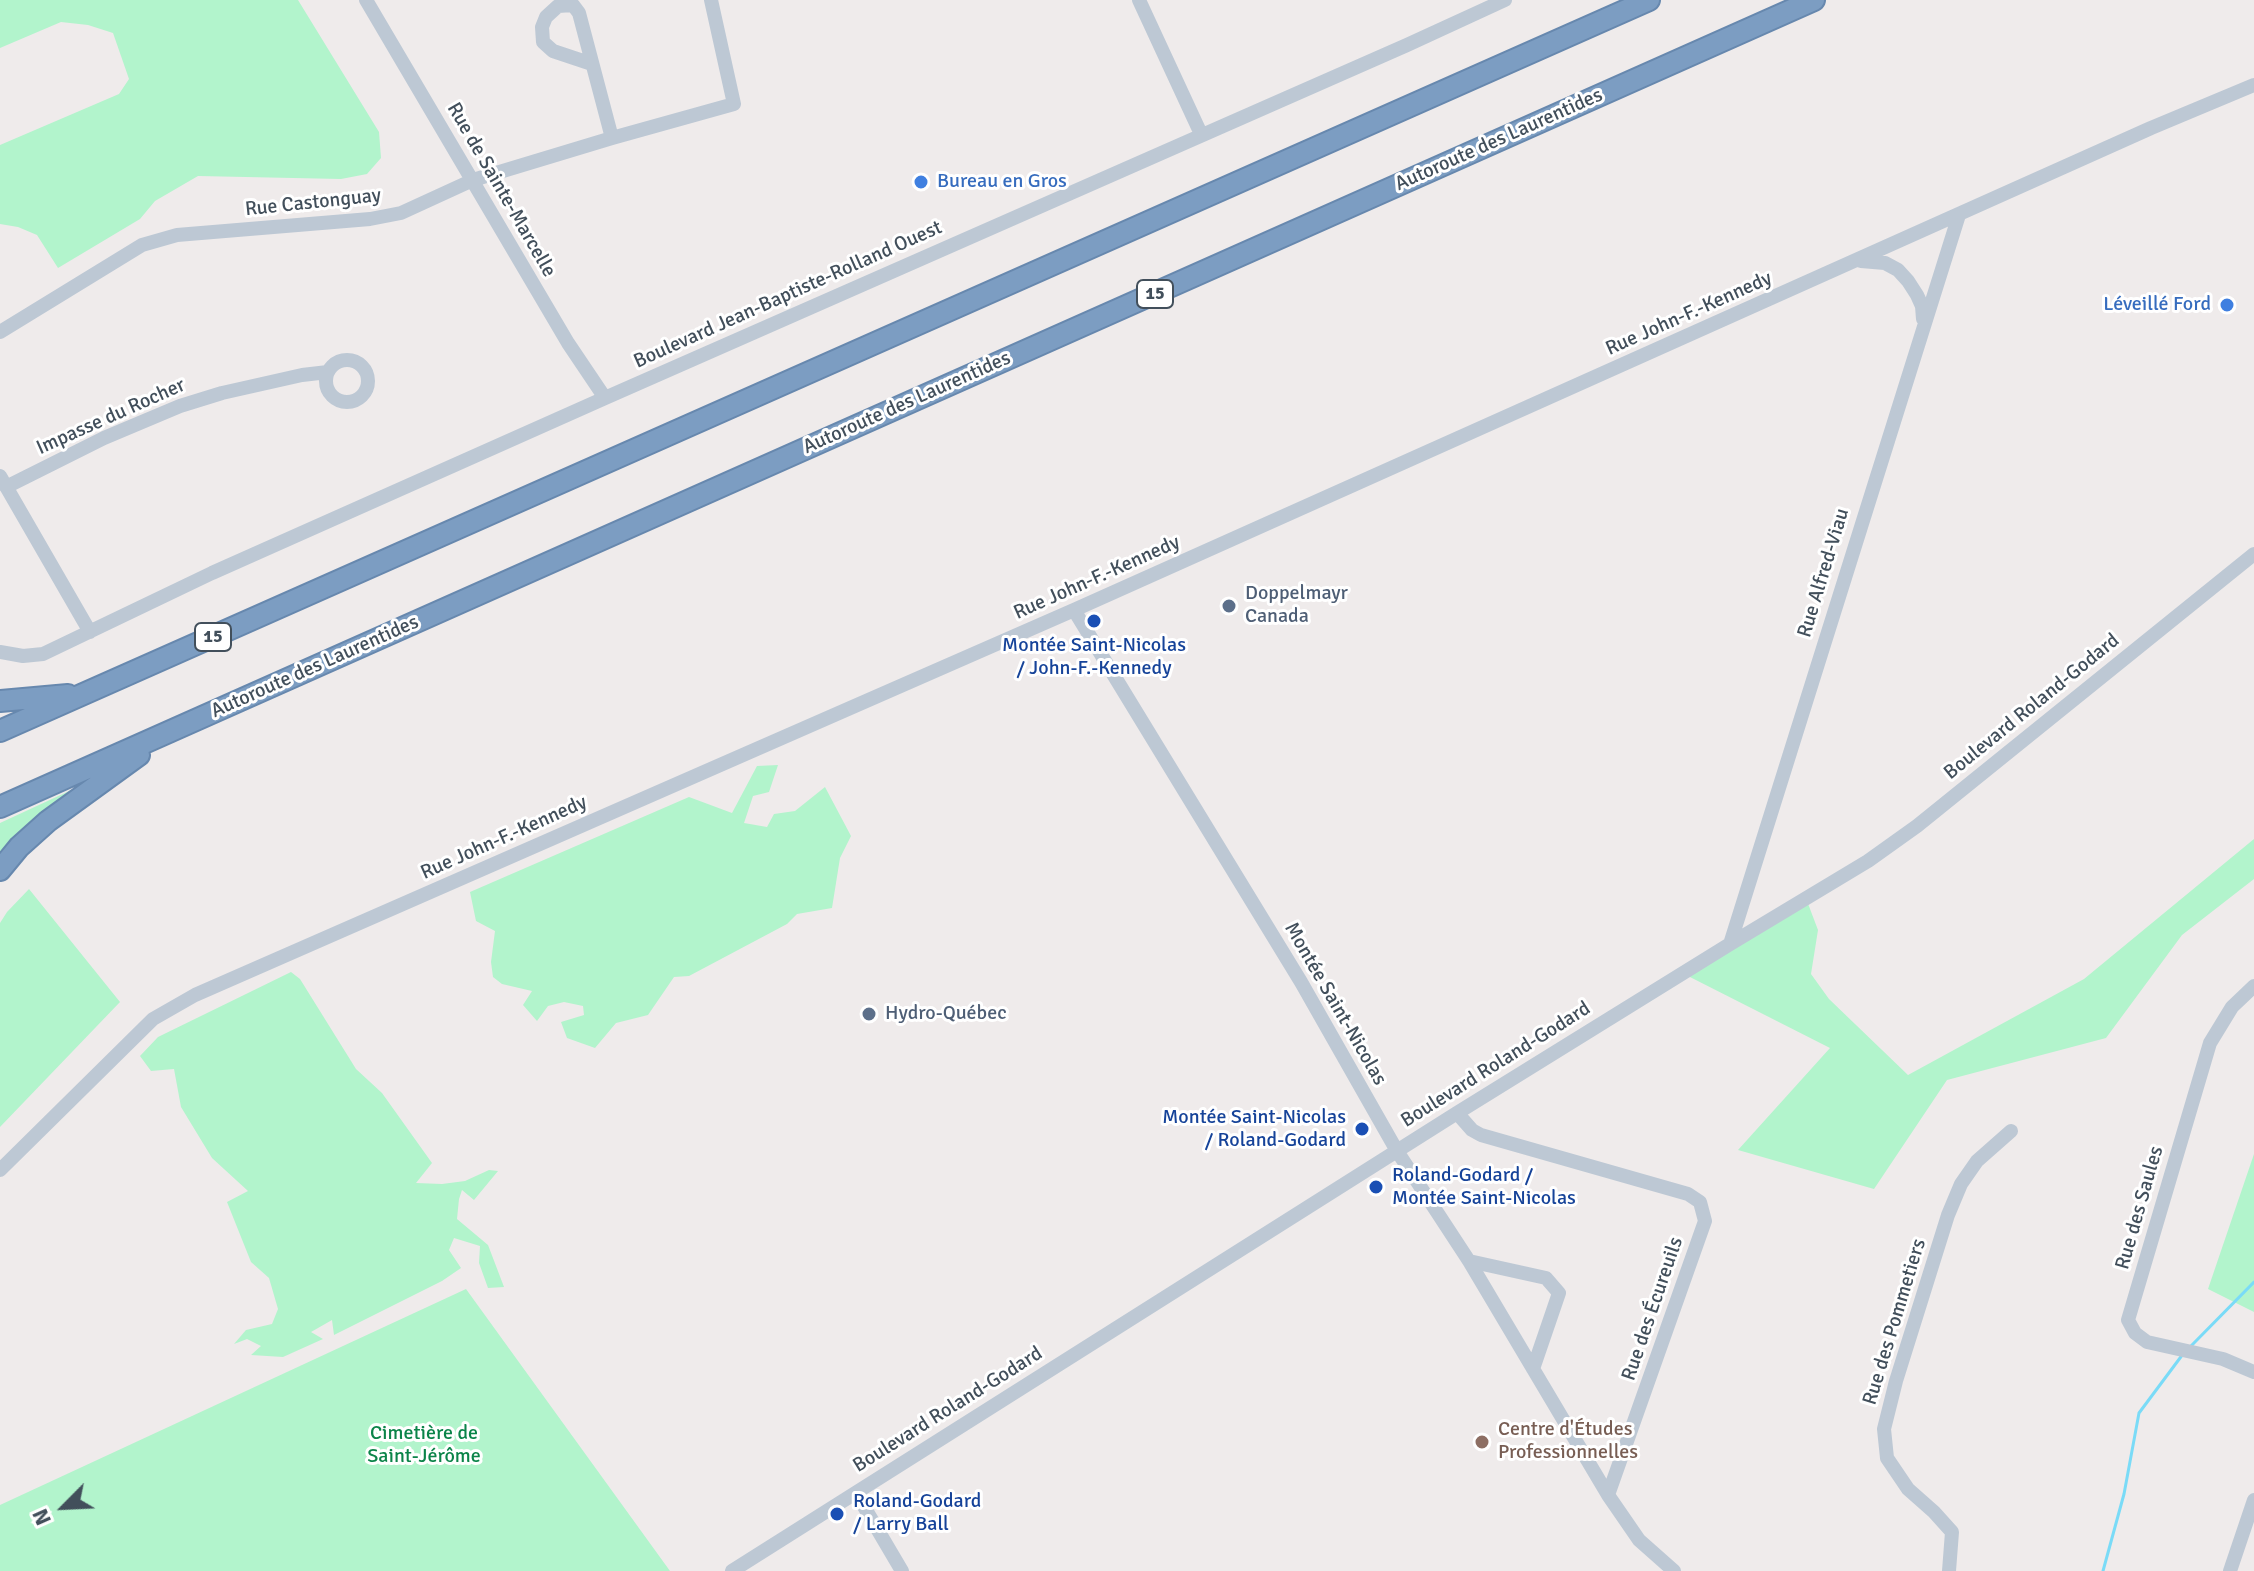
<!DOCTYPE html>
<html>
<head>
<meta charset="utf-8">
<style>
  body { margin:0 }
  #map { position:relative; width:2254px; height:1571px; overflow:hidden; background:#efebeb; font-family:Signika,sans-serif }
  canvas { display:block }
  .north { position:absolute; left:24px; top:1467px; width:80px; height:80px; -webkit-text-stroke:6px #fff; paint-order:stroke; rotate:246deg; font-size:22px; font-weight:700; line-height:32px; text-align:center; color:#424f5b }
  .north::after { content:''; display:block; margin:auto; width:28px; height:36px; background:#424f5b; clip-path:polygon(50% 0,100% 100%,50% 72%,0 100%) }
</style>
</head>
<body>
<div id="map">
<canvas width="2254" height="1571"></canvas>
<div class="north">N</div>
</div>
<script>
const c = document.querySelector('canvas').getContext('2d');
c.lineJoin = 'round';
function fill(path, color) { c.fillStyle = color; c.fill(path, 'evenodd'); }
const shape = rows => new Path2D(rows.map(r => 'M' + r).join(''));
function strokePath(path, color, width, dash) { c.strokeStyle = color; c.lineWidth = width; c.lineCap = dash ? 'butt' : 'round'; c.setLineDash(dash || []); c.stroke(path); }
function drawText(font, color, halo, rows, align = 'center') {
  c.font = font + ' Signika,sans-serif'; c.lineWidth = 6; c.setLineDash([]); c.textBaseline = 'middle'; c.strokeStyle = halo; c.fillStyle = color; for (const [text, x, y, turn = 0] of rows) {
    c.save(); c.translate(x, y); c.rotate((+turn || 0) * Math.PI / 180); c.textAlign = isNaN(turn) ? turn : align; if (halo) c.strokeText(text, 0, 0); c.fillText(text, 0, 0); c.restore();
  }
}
fill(shape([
  [0,0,298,0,379,132,381,158,367,174,341,179,198,176,155,201,140,219,58,268,37,235,18,227,0,224,0,145,119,94,129,79,113,33,88,25,61,22,0,48],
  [778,765,769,792,753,796,744,823,767,827,774,814,795,811,825,787,851,836,840,858,832,908,797,914,787,924,689,976,674,977,648,1015,616,1023,595,1048,567,1038,561,1022,584,1015,583,1006,564,1002,548,1006,537,1021,523,1005,532,991,502,984,493,977,491,962,495,931,476,921,470,892,689,797,732,813,757,766],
  [93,780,0,858,0,823],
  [2254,839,2254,879,2182,935,2106,1038,1947,1080,1874,1189,1738,1150,1830,1048,1686,975,1807,901,1818,930,1811,974,1829,999,1908,1075,2084,979],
  [29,889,120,1002,0,1127,0,923,7,912],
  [291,972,300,979,356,1069,382,1093,432,1163,416,1183,442,1184,465,1181,489,1170,498,1171,474,1200,462,1190,459,1199,457,1219,488,1245,504,1287,488,1288,479,1263,480,1246,454,1238,449,1250,461,1268,442,1281,334,1335,332,1320,311,1332,323,1339,283,1357,251,1355,261,1346,247,1339,234,1344,246,1330,272,1324,278,1309,269,1278,251,1262,227,1202,248,1191,212,1158,181,1107,174,1069,151,1071,140,1056,158,1037],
  [2254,1154,2254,1312,2208,1289],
  [466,1289,670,1571,0,1571,0,1505]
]), '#b2f4cc');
strokePath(shape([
  [2191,1346,2254,1282],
  [2103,1571,2124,1494,2139,1413,2183,1354]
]), '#7adbf7', 3);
const highway = shape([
  [0,701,68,695],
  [0,731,1649,0],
  [0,807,1814,0],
  [0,870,19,847,48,821,139,755]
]);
strokePath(highway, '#6788ae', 24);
strokePath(shape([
  [366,0,568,343,605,398],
  [1139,0,1201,134],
  [592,64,553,51,543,42,542,27,546,17,558,6,573,5,579,13,612,138],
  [1861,261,1885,263,1898,270,1908,281,1917,295,1922,306,1923,319],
  [0,332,142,245,177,235,370,219,401,213,473,180,612,138,734,104,711,0],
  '326 381a21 21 0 1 1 42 0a21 21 0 1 1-42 0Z',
  [0,476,90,632],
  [6,487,104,438,180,406,222,393,302,375,328,372],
  [1074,610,1301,982,1397,1151,1469,1261,1608,1495,1639,1540,1674,1571],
  [0,652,23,656,43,654,212,573,605,398,1407,45,1505,0],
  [1730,944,1959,215],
  [2254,986,2232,1007,2210,1043,2128,1320,2135,1333,2147,1342,2223,1359,2254,1372],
  [1457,1113,1472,1130,1481,1135,1688,1194,1700,1202,1705,1221,1608,1495],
  [0,1170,153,1019,195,995,1074,610,2151,128,2254,85],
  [1469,1261,1546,1278,1559,1293,1533,1369],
  [856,1493,902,1571],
  [732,1571,1457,1113,1730,944,1868,861,1917,826,2254,554],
  [1949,1571,1952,1532,1934,1512,1908,1489,1887,1458,1884,1429,1896,1381,1948,1215,1961,1184,1977,1161,2011,1131],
  [2230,1571,2254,1500]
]), '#bdc8d4', 14);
strokePath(highway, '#7c9dc2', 20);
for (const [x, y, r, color] of [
  [921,182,8,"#3f7fe0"],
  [2227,305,8,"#3f7fe0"],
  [1229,606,8,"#5c6f8a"],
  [1094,621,8,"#1a4fb4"],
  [869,1014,8,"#5c6f8a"],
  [1362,1129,8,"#1a4fb4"],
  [1376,1187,8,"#1a4fb4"],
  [1482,1442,8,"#8d6e63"],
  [837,1514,8,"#1a4fb4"]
]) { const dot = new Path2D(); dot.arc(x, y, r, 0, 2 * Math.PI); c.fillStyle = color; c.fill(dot); strokePath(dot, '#fff', 3); }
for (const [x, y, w] of [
  [1155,294,36],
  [213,637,36]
]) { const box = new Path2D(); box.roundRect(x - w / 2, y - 14, w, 28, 6); c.fillStyle = '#fff'; c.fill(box); strokePath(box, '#424f5b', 2); }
drawText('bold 18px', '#424f5b', null, [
  ["15",1155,294],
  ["15",213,637]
]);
drawText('20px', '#424f5b', '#fff', [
  ["Autoroute des Laurentides",1499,140,-24],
  ["Rue de Sainte-Marcelle",501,190,60],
  ["Rue Castonguay",313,203,-6],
  ["Boulevard Jean-Baptiste-Rolland Ouest",788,295,-24],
  ["Rue John-F.-Kennedy",1689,314,-24],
  ["Autoroute des Laurentides",907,403,-24],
  ["Impasse du Rocher",111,417,-24],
  ["Rue Alfred-Viau",1824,573,-73],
  ["Rue John-F.-Kennedy",1097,578,-24],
  ["Autoroute des Laurentides",315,667,-24],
  ["Boulevard Roland-Godard",2032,707,-39],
  ["Rue John-F.-Kennedy",504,838,-24],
  ["Montée Saint-Nicolas",1335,1004,60],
  ["Boulevard Roland-Godard",1496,1065,-32],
  ["Rue des Saules",2140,1208,-74],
  ["Rue des Écureuils",1653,1309,-71],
  ["Rue des Pommetiers",1895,1322,-73],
  ["Boulevard Roland-Godard",948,1410,-32]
]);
drawText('20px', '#366cbe', '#fff', [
  ["Bureau en Gros",937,182],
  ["Léveillé Ford",2211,305,"right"]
], 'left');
drawText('20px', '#4e5e75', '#fff', [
  ["Doppelmayr",1245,594],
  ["Canada",1245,617],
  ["Hydro-Québec",885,1014]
], 'left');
drawText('20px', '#164399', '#fff', [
  ["Montée Saint-Nicolas",1094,646,"center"],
  ["/ John-F.-Kennedy",1094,669,"center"],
  ["Montée Saint-Nicolas",1346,1118,"right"],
  ["/ Roland-Godard",1346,1141,"right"],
  ["Roland-Godard /",1392,1176],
  ["Montée Saint-Nicolas",1392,1199],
  ["Roland-Godard",853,1502],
  ["/ Larry Ball",853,1525]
], 'left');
drawText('20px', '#785e54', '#fff', [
  ["Centre d'Études",1498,1430],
  ["Professionnelles",1498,1453]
], 'left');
drawText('20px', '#0b8449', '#fff', [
  ["Cimetière de",424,1434],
  ["Saint-Jérôme",424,1457]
]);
</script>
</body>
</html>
